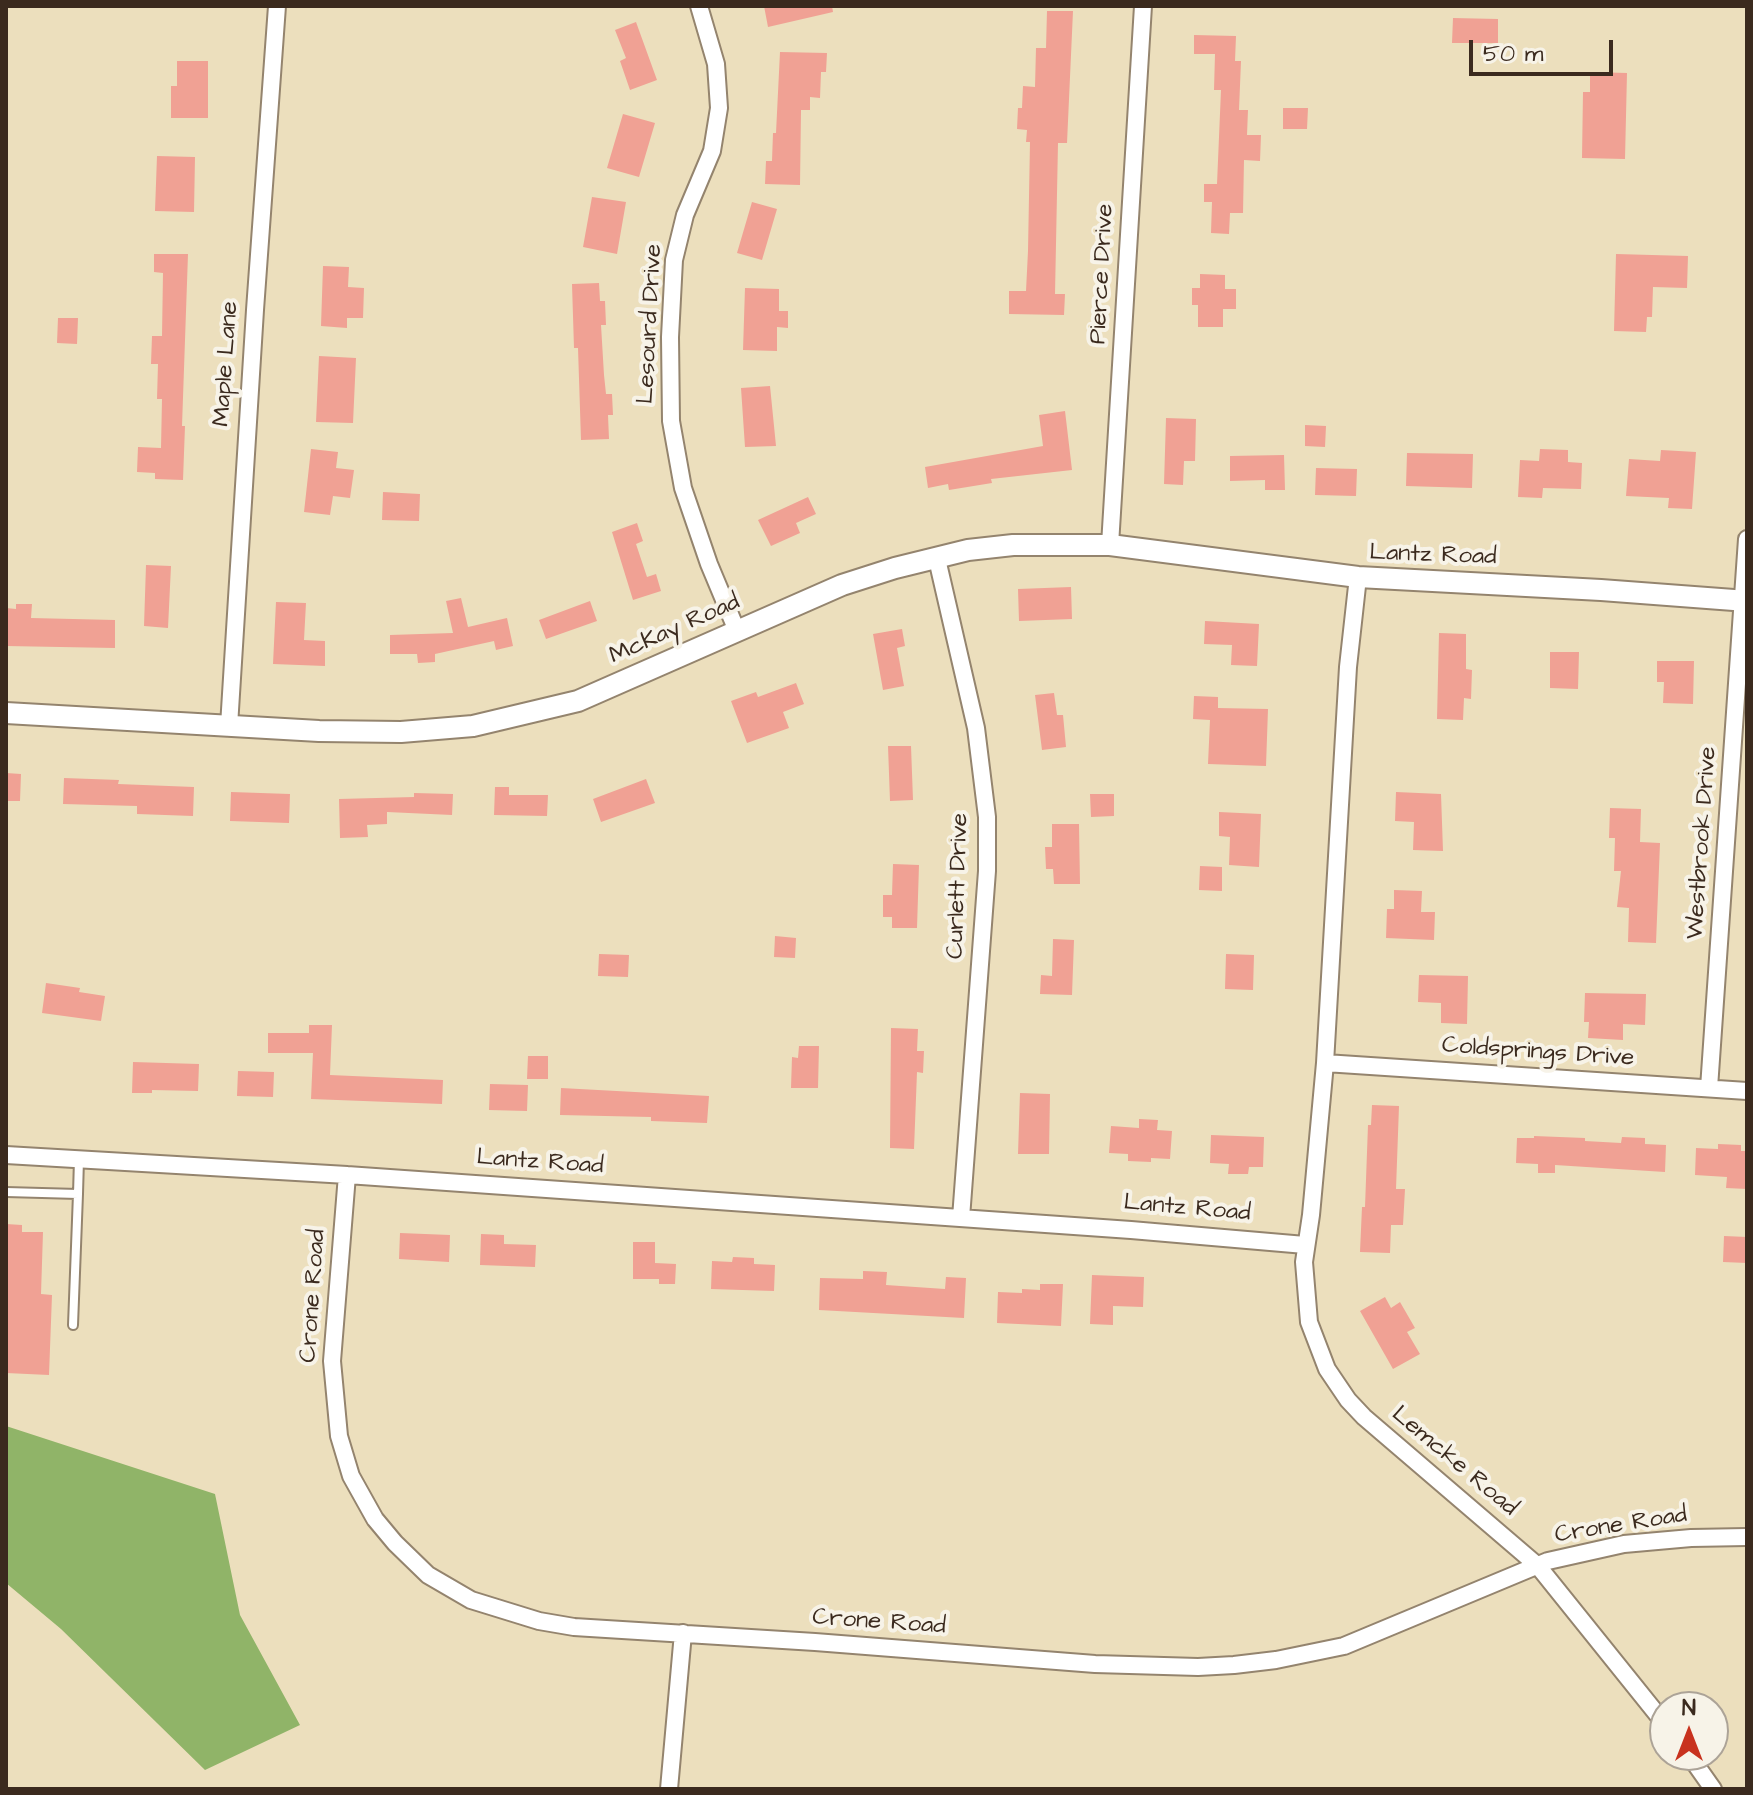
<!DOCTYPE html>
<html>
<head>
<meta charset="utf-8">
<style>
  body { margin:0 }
  #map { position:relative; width:1753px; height:1795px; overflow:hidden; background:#ecdfbd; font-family:"Architects Daughter",sans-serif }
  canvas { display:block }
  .frame { position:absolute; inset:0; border:8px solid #3b2a1e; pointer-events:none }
  .north { position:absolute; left:1649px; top:1691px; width:80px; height:80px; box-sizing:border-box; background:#f7f3e8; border:2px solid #aca397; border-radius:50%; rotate:0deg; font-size:22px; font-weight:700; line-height:32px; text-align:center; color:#3b2a1e }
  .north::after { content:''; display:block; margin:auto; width:28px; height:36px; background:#c8321e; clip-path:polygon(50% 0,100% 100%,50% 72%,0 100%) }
  .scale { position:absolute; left:1469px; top:40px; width:144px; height:36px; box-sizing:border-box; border:4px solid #3b2a1e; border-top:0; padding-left:10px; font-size:24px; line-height:28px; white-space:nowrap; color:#3b2a1e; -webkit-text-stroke:6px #f7f3e8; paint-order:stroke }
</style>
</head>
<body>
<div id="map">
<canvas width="1753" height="1795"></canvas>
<div class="frame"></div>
<div class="north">N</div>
<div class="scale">50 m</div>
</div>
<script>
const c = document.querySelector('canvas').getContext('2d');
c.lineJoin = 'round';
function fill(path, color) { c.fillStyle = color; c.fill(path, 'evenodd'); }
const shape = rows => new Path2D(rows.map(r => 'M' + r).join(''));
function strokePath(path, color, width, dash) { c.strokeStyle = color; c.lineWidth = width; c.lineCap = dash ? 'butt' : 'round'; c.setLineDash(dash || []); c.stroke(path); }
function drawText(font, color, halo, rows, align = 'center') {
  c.font = font + ' "Architects Daughter",sans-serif'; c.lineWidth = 8; c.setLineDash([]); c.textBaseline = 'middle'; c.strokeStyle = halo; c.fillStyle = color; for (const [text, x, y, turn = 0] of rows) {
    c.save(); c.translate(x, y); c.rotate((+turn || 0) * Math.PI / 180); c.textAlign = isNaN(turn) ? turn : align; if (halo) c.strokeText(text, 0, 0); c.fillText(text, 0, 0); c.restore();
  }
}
fill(shape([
  [6,1426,215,1494,240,1615,300,1725,205,1770,61,1629,6,1583]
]), '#90b468');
fill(shape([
  [764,6,832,6,833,12,768,27],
  [1047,11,1073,11,1067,143,1058,143,1055,294,1065,294,1064,315,1009,314,1009,291,1026,291,1028,251,1030,142,1026,142,1027,130,1017,129,1018,108,1022,108,1023,86,1035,87,1036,48,1046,48],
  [1453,18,1498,19,1498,43,1452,43],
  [636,22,657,80,630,90,620,61,626,58,615,30],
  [1194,35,1236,36,1235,61,1241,61,1239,110,1248,110,1247,135,1261,135,1260,161,1244,160,1243,213,1230,213,1229,234,1211,233,1212,202,1204,202,1204,184,1217,184,1221,90,1214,90,1215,54,1194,54],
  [780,52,827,53,826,72,821,72,820,98,810,97,810,110,801,110,800,185,765,184,766,161,772,161,773,133,776,133],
  [177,61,208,61,208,118,171,118,171,86,177,86],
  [1590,72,1627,73,1625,159,1582,158,1583,92,1590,92],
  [1283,108,1308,108,1307,129,1283,129],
  [623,114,655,123,639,177,607,168],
  [157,156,195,157,194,212,155,211],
  [592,197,626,202,617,254,583,247],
  [752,202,777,209,762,260,737,253],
  [154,254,188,254,182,426,185,426,183,480,155,479,155,473,137,472,138,447,161,448,162,399,157,399,158,364,151,364,152,336,162,336,163,273,154,272],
  [1616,254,1688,256,1687,288,1653,287,1652,317,1647,317,1646,332,1614,331],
  [323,266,349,267,348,287,364,288,363,318,347,318,347,328,321,326],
  [1200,274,1225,275,1225,289,1236,289,1236,309,1223,309,1223,327,1198,327,1198,305,1192,305,1192,288,1200,288],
  [599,283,600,301,605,301,606,325,601,325,604,375,606,394,612,394,613,415,608,415,609,439,581,440,578,348,574,348,572,284],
  [745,288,779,289,779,311,788,311,788,328,777,327,777,351,743,350],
  [58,318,78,318,77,344,57,343],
  [319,356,356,358,353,423,316,422],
  [770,386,776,446,745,447,741,388],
  [1065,411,1072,470,991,479,992,483,949,490,948,484,928,488,925,467,1043,446,1039,415],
  [1166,418,1196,419,1195,461,1184,461,1183,485,1164,484],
  [1305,425,1326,426,1325,447,1305,446],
  [311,449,338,452,336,468,354,470,350,498,333,496,330,515,304,512],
  [1540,449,1568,450,1568,462,1582,463,1581,489,1543,488,1542,498,1518,497,1520,460,1539,461],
  [1661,450,1696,452,1692,509,1668,508,1669,498,1626,496,1629,459,1660,461],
  [1407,453,1473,454,1472,488,1406,486],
  [1284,455,1285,490,1265,490,1265,480,1230,481,1230,456],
  [1316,468,1357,469,1356,496,1315,495],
  [383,492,420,494,419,521,382,520],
  [808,497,816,514,796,523,800,533,771,546,758,520],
  [637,523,643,541,636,544,647,577,656,574,661,591,633,600,612,532],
  [146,565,171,566,168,628,144,626],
  [1071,587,1072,619,1019,621,1018,589],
  [461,598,468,627,507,618,513,646,496,650,494,641,435,654,435,662,418,663,417,654,390,654,390,635,453,633,446,601],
  [590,601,597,621,546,639,539,620],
  [276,602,306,603,304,640,325,641,325,666,273,664],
  [16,604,32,604,31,618,115,620,115,648,6,646,6,608,16,609],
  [1205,621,1259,624,1257,666,1231,665,1232,645,1204,644],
  [902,629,905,646,897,648,904,686,883,690,873,634],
  [1439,633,1466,634,1466,669,1472,670,1471,699,1464,698,1463,720,1437,719],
  [1550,652,1579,652,1578,689,1550,688],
  [1657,661,1694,661,1693,704,1663,703,1664,682,1657,682],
  [796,683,804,704,783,712,789,728,747,743,731,701,756,692,758,697],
  [1054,693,1057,715,1063,715,1066,747,1042,750,1035,695],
  [1194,696,1218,697,1218,708,1268,709,1266,766,1208,764,1210,720,1193,719],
  [888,746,911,746,913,800,890,801],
  [6,773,21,774,20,801,6,801],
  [64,778,119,780,118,784,194,787,193,816,137,814,137,806,63,804],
  [646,779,655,803,601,822,593,799],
  [495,787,509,787,509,795,548,795,547,816,494,815],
  [231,792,290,794,289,823,230,821],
  [1396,792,1441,794,1443,851,1413,850,1414,822,1395,821],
  [414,793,453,794,452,815,387,812,387,824,367,825,368,837,340,838,339,799,414,797],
  [1090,794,1114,794,1114,816,1091,817],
  [1610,808,1641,809,1640,842,1660,843,1656,943,1628,942,1629,908,1617,907,1621,871,1614,871,1615,838,1609,838],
  [1219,812,1261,814,1259,867,1229,865,1230,837,1219,836],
  [1052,824,1079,824,1080,884,1054,884,1053,869,1046,869,1045,847,1052,847],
  [893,864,919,865,917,928,892,928,892,917,883,917,883,895,892,895],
  [1200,866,1222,867,1222,891,1199,890],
  [1394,890,1422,891,1421,912,1435,912,1434,940,1386,938,1387,909,1394,909],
  [775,936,796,938,795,958,774,957],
  [1053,939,1074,940,1072,995,1040,994,1041,975,1052,976],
  [599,954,629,955,628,977,598,976],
  [1226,954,1254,955,1253,990,1225,989],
  [1419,975,1468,976,1467,1024,1441,1023,1441,1003,1418,1002],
  [46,983,80,988,79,992,105,996,101,1021,42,1013],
  [1585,993,1646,994,1645,1025,1623,1024,1623,1040,1588,1038,1589,1022,1584,1022],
  [309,1025,332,1025,330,1075,443,1080,442,1104,311,1099,313,1053,268,1053,268,1033,309,1033],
  [891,1028,918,1029,917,1051,924,1051,923,1073,917,1072,914,1149,890,1148],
  [799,1046,819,1046,818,1088,791,1088,792,1057,798,1058],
  [528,1056,548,1056,548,1079,527,1079],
  [133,1062,199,1064,198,1091,152,1090,152,1093,132,1093],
  [238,1071,274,1072,273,1097,237,1096],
  [490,1084,528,1085,527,1111,489,1110],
  [561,1088,709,1096,707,1123,651,1121,651,1117,560,1115],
  [1020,1093,1050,1094,1049,1154,1018,1154],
  [1372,1105,1399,1106,1396,1189,1405,1189,1403,1225,1391,1225,1390,1253,1360,1252,1362,1207,1365,1207,1368,1125,1371,1125],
  [1139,1119,1158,1120,1157,1130,1172,1131,1170,1159,1151,1158,1151,1162,1128,1161,1128,1154,1109,1153,1111,1126,1139,1128],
  [1211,1135,1264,1137,1263,1167,1249,1167,1248,1174,1228,1174,1229,1164,1210,1163],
  [1534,1136,1585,1138,1585,1141,1621,1143,1622,1137,1645,1138,1645,1144,1666,1145,1665,1172,1555,1165,1555,1173,1538,1173,1538,1164,1516,1163,1517,1138,1534,1138],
  [1718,1144,1741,1145,1741,1151,1747,1151,1747,1189,1726,1188,1727,1177,1695,1175,1696,1148,1718,1149],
  [6,1224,22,1225,22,1232,43,1232,41,1294,52,1295,49,1375,6,1373],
  [400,1233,450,1235,449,1262,399,1259],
  [481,1234,504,1235,504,1244,536,1245,535,1267,480,1265],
  [1724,1236,1747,1237,1747,1263,1723,1262],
  [633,1242,655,1242,655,1263,676,1264,675,1284,659,1284,659,1279,633,1279],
  [733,1257,754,1258,754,1264,775,1265,774,1291,711,1289,712,1261,732,1262],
  [863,1271,887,1272,886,1285,945,1289,946,1277,966,1278,964,1318,819,1310,820,1278,863,1279],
  [1092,1275,1144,1277,1143,1307,1113,1306,1113,1325,1090,1324],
  [1040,1284,1063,1284,1061,1326,997,1323,998,1292,1022,1293,1022,1289,1040,1290],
  [1385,1297,1391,1308,1400,1302,1415,1328,1407,1332,1420,1354,1393,1369,1360,1311]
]), '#f0a194');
const service = shape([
  [6,1192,78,1194,79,1159],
  [73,1325,78,1194]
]);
const minor = shape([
  [699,6,716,64,719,108,712,151,685,215,674,260,670,337,671,421,683,488,709,564,737,631],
  [1110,545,1143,6],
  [937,559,976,728,987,817,987,871,961,1218],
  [1358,577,1348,667,1325,1063,1311,1215,1304,1262,1309,1322,1327,1369,1348,1400,1364,1417,1538,1566,1665,1724],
  [229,726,255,310,277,6],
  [1325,1063,1747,1091],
  [1709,1088,1747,539],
  [6,1155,347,1175,1131,1230,1305,1245],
  [347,1175,332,1361,339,1436,351,1476,375,1519,395,1543,428,1575,471,1600,539,1621,574,1627,815,1642,1095,1664,1198,1667,1234,1665,1276,1660,1344,1646,1548,1561,1624,1544,1691,1538,1747,1537],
  [1689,1755,1713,1789],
  [669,1789,683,1633]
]);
const tertiary = shape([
  [6,713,319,731,401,732,473,726,578,701,842,585,895,568,968,550,1013,545,1110,545,1358,577,1601,590,1747,601]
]);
strokePath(service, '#94846e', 12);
strokePath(minor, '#94846e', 20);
strokePath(tertiary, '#94846e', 24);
strokePath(service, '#fff', 8);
strokePath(minor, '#fff', 16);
strokePath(tertiary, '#fff', 20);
drawText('24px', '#3b2a1e', '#f7f3e8', [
  ["Pierce Drive",1103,274,-87],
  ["Lesourd Drive",651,324,-87],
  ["Maple Lane",227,364,-86],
  ["Lantz Road",1433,556,2],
  ["McKay Road",675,630,-24],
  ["Westbrook Drive",1703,843,-86],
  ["Curlett Drive",959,886,-88],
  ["Coldsprings Drive",1538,1053,4],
  ["Lantz Road",540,1163,4],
  ["Lantz Road",1187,1209,5],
  ["Crone Road",314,1296,-86],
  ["Lemcke Road",1454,1462,40],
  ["Crone Road",1621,1526,-9],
  ["Crone Road",879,1623,4]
]);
</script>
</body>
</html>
